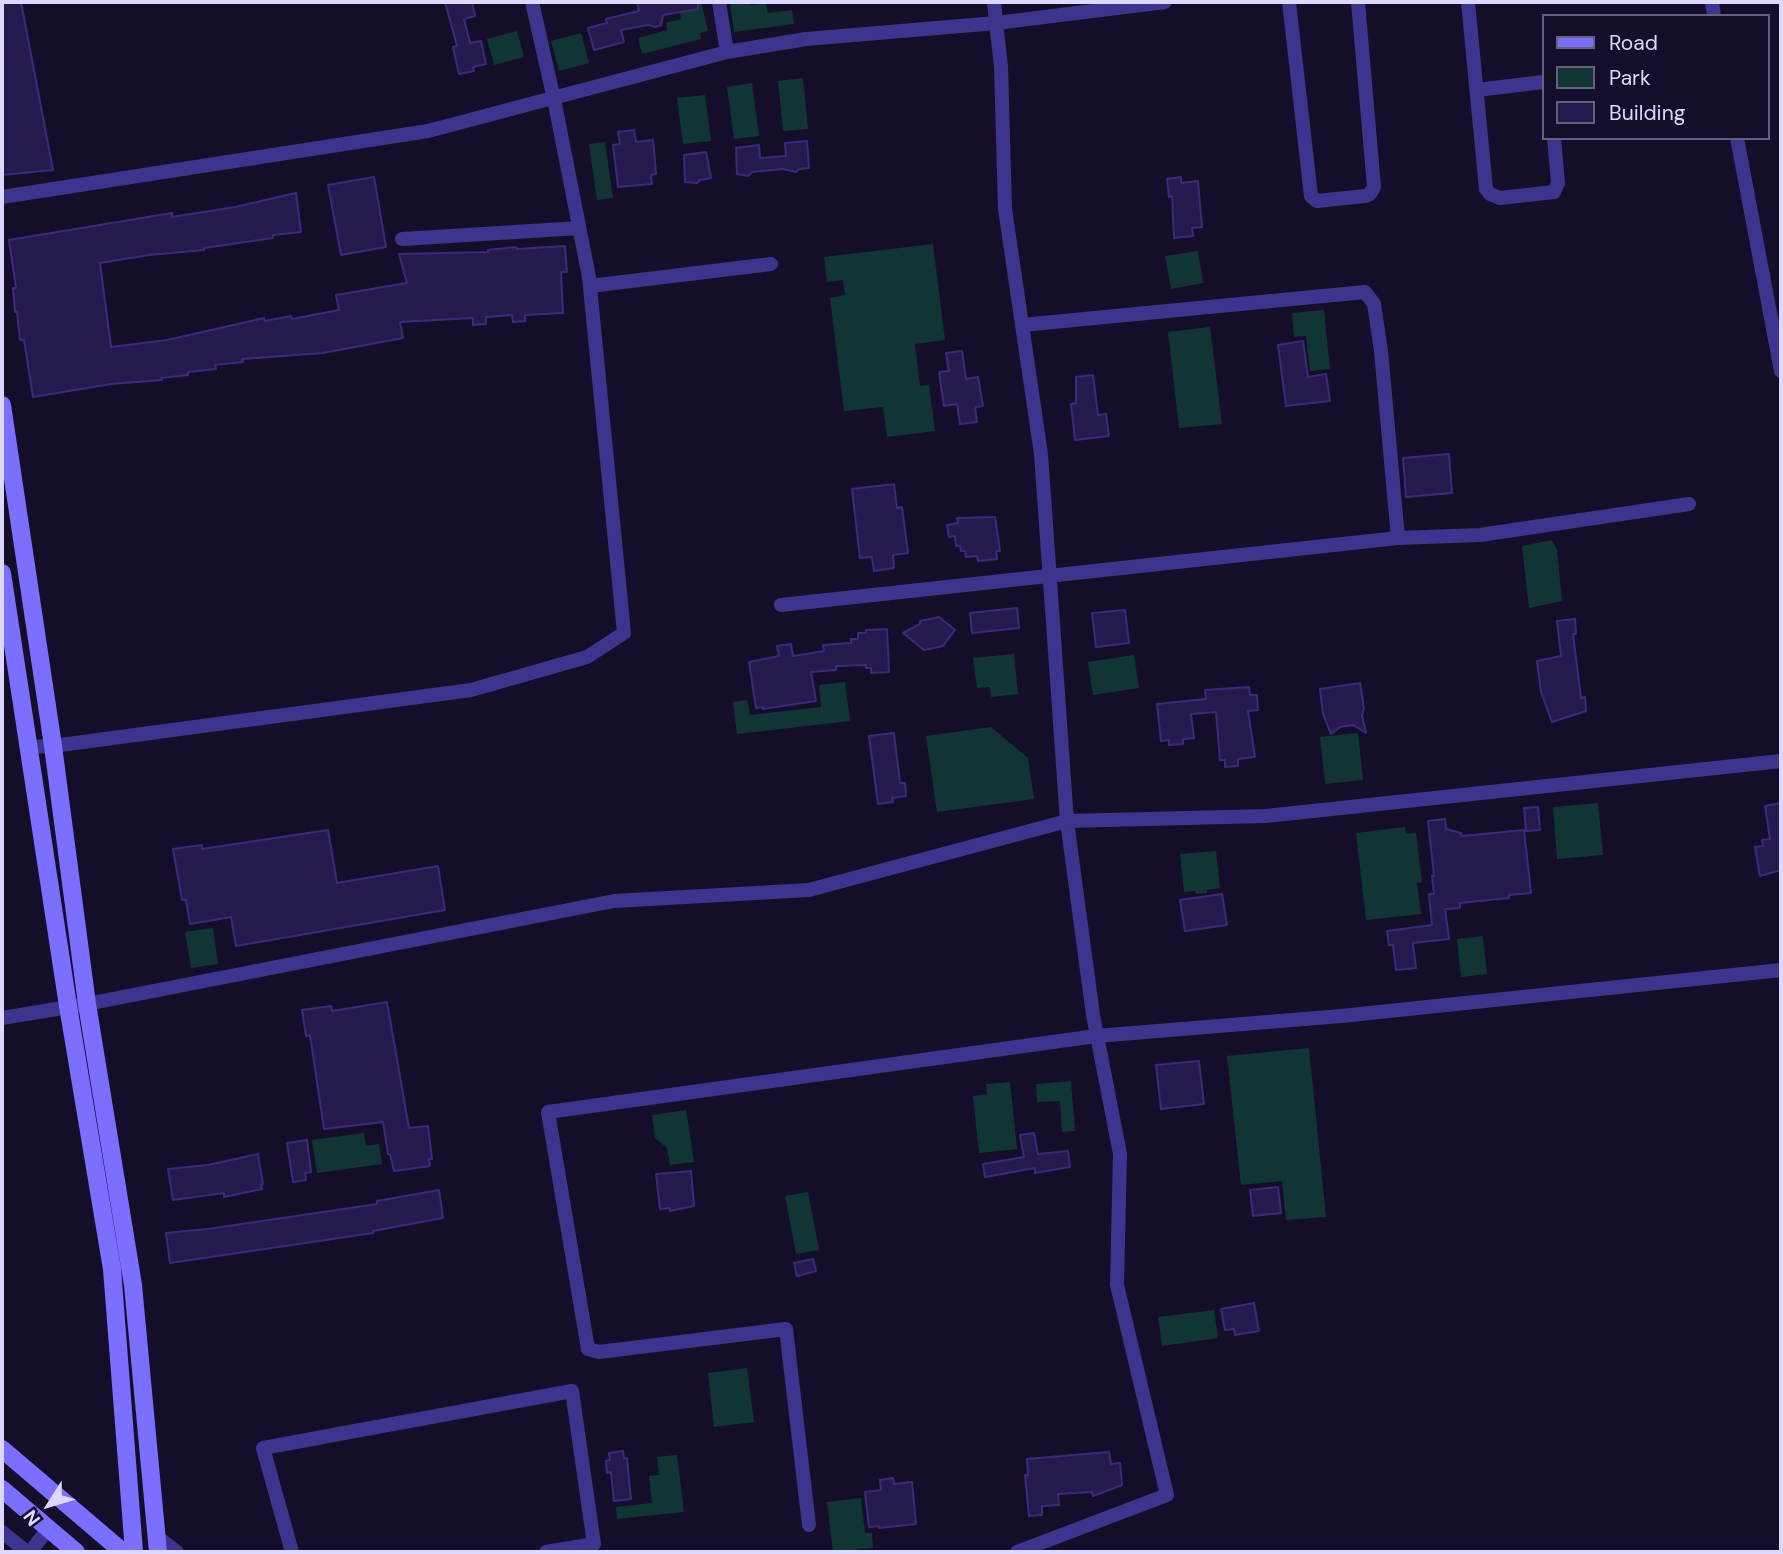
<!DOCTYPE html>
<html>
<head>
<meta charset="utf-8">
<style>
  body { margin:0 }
  #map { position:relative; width:1783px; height:1554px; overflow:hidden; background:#150e2b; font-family:"DM Sans",sans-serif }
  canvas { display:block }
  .frame { position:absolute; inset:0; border:4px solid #ded8ff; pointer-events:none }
  .legend { position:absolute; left:1542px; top:14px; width:228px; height:126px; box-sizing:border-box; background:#150e2b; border:2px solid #655f80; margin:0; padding:9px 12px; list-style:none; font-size:21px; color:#ded8ff }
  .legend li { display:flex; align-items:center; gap:14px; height:35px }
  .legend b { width:35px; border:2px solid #655f80 }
  .north { position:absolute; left:14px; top:1470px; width:70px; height:70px; -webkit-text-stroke:5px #150e2b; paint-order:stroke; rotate:233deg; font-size:19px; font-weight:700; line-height:28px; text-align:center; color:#ded8ff }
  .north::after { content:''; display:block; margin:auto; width:24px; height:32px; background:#ded8ff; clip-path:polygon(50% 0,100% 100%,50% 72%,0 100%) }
</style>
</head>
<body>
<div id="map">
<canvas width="1783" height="1554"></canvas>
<div class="frame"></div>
<ul class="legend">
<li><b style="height:9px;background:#7a6fff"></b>Road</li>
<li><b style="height:19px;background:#113535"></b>Park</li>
<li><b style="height:19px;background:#26194d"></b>Building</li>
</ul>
<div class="north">N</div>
</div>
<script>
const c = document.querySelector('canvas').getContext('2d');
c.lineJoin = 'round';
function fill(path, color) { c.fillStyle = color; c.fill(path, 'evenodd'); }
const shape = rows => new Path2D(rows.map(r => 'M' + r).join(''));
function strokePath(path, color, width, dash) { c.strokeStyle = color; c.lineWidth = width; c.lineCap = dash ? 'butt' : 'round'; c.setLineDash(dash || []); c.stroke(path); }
fill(shape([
  [701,2,708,31,700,33,701,39,642,54,638,38,667,30,666,23,681,19,680,13,690,10,689,3],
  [730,2,749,2,750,5,766,3,768,13,792,10,794,24,734,32],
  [517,31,524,57,494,65,487,39],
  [581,33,589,63,559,71,551,41],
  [803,78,808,129,783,131,778,81],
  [752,83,759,136,734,139,727,87],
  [705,95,711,141,683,144,677,98],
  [605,142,613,198,597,200,589,144],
  [933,244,945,340,915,344,920,386,929,385,935,431,887,437,883,407,844,411,830,298,845,295,843,280,827,282,824,257],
  [1198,251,1203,283,1171,289,1165,256],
  [1324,310,1330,369,1310,371,1306,336,1294,337,1292,313],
  [1210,327,1222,424,1179,428,1168,332],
  [1552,540,1557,550,1562,601,1529,608,1522,546],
  [1014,654,1018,694,991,697,990,687,977,688,973,658],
  [1134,655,1139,688,1093,695,1088,662],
  [845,682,850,721,737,734,733,702,747,700,750,715,821,707,819,685],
  [991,727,1028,758,1034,799,937,812,926,736],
  [1358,733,1363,780,1325,784,1320,737],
  [1598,803,1603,855,1557,859,1553,807],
  [1405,827,1406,834,1416,833,1422,882,1417,883,1421,914,1366,920,1356,833],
  [1216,851,1220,888,1207,890,1207,893,1196,894,1195,891,1184,892,1180,854],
  [213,928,218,964,191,968,185,932],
  [1483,936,1487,974,1461,977,1457,939],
  [1309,1048,1326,1217,1286,1220,1282,1181,1241,1185,1227,1056],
  [1071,1081,1075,1131,1062,1132,1060,1101,1037,1102,1036,1084],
  [1010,1082,1017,1149,979,1153,973,1096,987,1094,986,1084],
  [686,1110,694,1162,670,1165,667,1148,655,1138,652,1115],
  [364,1133,366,1146,379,1144,382,1164,317,1173,312,1140],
  [808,1192,819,1250,796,1254,785,1196],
  [1214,1310,1218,1338,1162,1346,1158,1317],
  [747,1368,754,1422,714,1427,708,1373],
  [677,1455,684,1512,617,1519,616,1507,652,1503,649,1476,659,1475,657,1457],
  [861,1498,865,1533,872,1533,873,1548,833,1552,827,1502]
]), '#113535');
const building = shape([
  [2,2,21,2,53,170,2,175,2,2],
  [445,2,472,2,475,16,464,19,470,43,481,41,486,64,473,67,474,71,459,74,453,47,457,46,445,2],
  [637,2,698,2,698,9,663,15,661,25,656,27,648,25,621,30,624,42,594,50,588,28,607,23,606,19,639,11,637,2],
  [634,130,636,142,653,140,656,174,651,175,652,184,618,187,613,145,620,144,618,132,634,130],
  [807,141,809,168,799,169,796,172,783,169,752,172,748,176,737,174,736,148,759,145,760,158,786,156,785,143,807,141],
  [706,152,711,178,700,180,697,183,685,182,684,155,706,152],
  [374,177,386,247,341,255,328,185,374,177],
  [1181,177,1181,183,1198,181,1202,227,1192,228,1193,236,1174,238,1172,196,1169,197,1167,179,1181,177],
  [296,193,301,232,273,235,273,238,204,248,204,250,149,255,100,263,111,347,167,340,264,318,265,321,291,316,292,319,339,310,336,295,407,283,399,254,488,252,488,250,516,247,517,249,565,246,567,272,561,272,563,313,525,315,525,321,513,322,512,315,486,317,486,324,473,325,473,318,400,322,403,338,323,353,242,359,243,362,215,365,216,369,188,372,188,375,161,378,162,380,111,384,33,397,24,340,20,340,17,312,15,312,13,288,16,288,9,240,172,213,172,217,235,207,296,193],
  [1303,341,1308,377,1326,374,1330,401,1286,406,1278,345,1303,341],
  [962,351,966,379,978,377,983,406,975,407,977,422,960,424,957,404,944,406,939,372,949,371,946,353,962,351],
  [1093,375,1098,415,1106,414,1109,436,1075,440,1071,404,1076,403,1076,377,1093,375],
  [1449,454,1452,493,1406,497,1403,458,1449,454],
  [894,484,897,508,902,507,908,553,893,555,894,568,874,571,872,557,860,558,852,489,894,484],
  [995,517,1000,551,996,551,997,559,978,561,977,556,966,557,965,551,961,551,960,546,956,546,955,536,949,537,947,525,958,523,957,518,995,517],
  [1017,608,1019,628,972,633,970,613,1017,608],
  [1125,610,1129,643,1096,647,1092,613,1125,610],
  [939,617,955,630,943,646,924,650,903,633,920,624,920,621,939,617],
  [1575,619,1576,634,1573,634,1581,698,1585,697,1586,711,1552,722,1541,692,1537,661,1561,656,1557,621,1575,619],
  [887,629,889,672,871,673,871,668,866,668,866,665,836,666,836,670,811,672,816,701,763,709,763,707,756,708,749,662,779,656,777,646,791,644,793,656,824,651,823,645,851,643,851,639,858,639,858,633,866,633,866,630,887,629],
  [1360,683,1364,709,1362,715,1366,733,1353,725,1340,727,1331,734,1323,714,1320,689,1360,683],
  [1249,687,1250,695,1257,695,1258,710,1248,711,1255,757,1238,759,1238,766,1225,767,1225,760,1220,760,1216,712,1191,714,1194,738,1183,739,1183,744,1169,745,1169,740,1161,741,1157,704,1206,699,1205,690,1249,687],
  [894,733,900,783,905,783,906,796,892,798,893,802,878,804,869,736,894,733],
  [1781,803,1781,870,1760,876,1755,847,1763,846,1762,840,1770,839,1765,806,1781,803],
  [1538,807,1540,830,1526,831,1524,808,1538,807],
  [1445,819,1446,829,1461,833,1462,836,1524,830,1531,893,1509,895,1509,898,1460,903,1460,908,1445,909,1449,939,1413,943,1416,968,1396,970,1393,945,1389,945,1387,931,1432,925,1429,894,1434,894,1432,876,1434,876,1428,821,1445,819],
  [328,830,337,883,438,866,445,910,236,946,231,917,190,924,186,900,182,900,173,849,202,845,202,849,328,830],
  [1222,894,1227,925,1185,931,1180,900,1222,894],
  [387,1002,409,1128,428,1126,432,1159,429,1159,430,1166,394,1171,390,1154,388,1154,383,1122,324,1129,310,1035,306,1036,302,1010,331,1006,332,1011,387,1002],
  [1199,1061,1204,1104,1161,1109,1156,1065,1199,1061],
  [1034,1133,1038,1154,1068,1151,1070,1167,1035,1173,1035,1168,985,1177,983,1164,1024,1157,1020,1135,1034,1133],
  [307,1140,311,1172,305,1173,306,1180,293,1182,287,1143,307,1140],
  [258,1154,263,1184,261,1185,262,1189,224,1197,224,1193,173,1200,168,1169,208,1165,258,1154],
  [691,1171,694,1206,670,1211,670,1208,660,1209,656,1174,691,1171],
  [1278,1187,1281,1213,1253,1216,1250,1190,1278,1187],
  [439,1190,443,1218,373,1231,373,1233,170,1263,166,1233,208,1229,377,1204,377,1201,439,1190],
  [813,1259,816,1271,797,1276,794,1263,813,1259],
  [1254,1303,1259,1331,1235,1335,1234,1329,1225,1330,1221,1309,1254,1303],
  [623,1451,624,1459,627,1458,631,1499,614,1501,611,1472,607,1473,606,1461,610,1460,609,1453,623,1451],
  [1109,1452,1111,1464,1120,1463,1122,1485,1093,1496,1092,1492,1058,1494,1059,1505,1042,1506,1042,1515,1029,1516,1025,1475,1028,1475,1027,1459,1109,1452],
  [893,1478,894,1484,912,1482,916,1524,879,1528,879,1526,869,1527,865,1492,881,1490,880,1480,893,1478]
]);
fill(building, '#26194d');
strokePath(building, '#3d297b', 2);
strokePath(shape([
  [719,2,727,52],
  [1289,2,1311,196,1317,201,1365,196,1370,194,1374,187,1358,2],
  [1468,2,1486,189,1490,194,1500,198,1554,192,1558,183,1554,138],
  [1712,2,1714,16],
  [1477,90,1543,82],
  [1737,138,1781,371],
  [2,197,428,131,727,52,806,39,996,23,994,2],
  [402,239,579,228],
  [590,286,771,264],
  [1022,325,1365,292,1374,304,1381,351,1398,538],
  [781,605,1398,538,1480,535,1689,504],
  [28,747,53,746,471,690,587,657,624,633,589,277,554,99,532,2],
  [2,1018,87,1004,614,901,809,890,1067,821,1266,816,1781,761],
  [809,1525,786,1329,599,1352,588,1349,548,1112,1096,1036,1341,1016,1781,970],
  [2,1532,27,1552],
  [156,1536,177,1552],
  [30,1552,48,1529],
  [292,1552,263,1448,572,1391,594,1544,546,1552],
  [1017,1552,1167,1495,1117,1285,1120,1154,1093,1015,1067,821,1041,454,1005,209,1001,66,996,23,1165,2]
]), '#3d358d', 14);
strokePath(shape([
  [2,405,53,746,87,1004,133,1285,158,1552],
  [2,573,68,1006,112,1269,134,1552],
  [2,1449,123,1552],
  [2,1489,76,1552]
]), '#7a6fff', 18);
</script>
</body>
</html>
